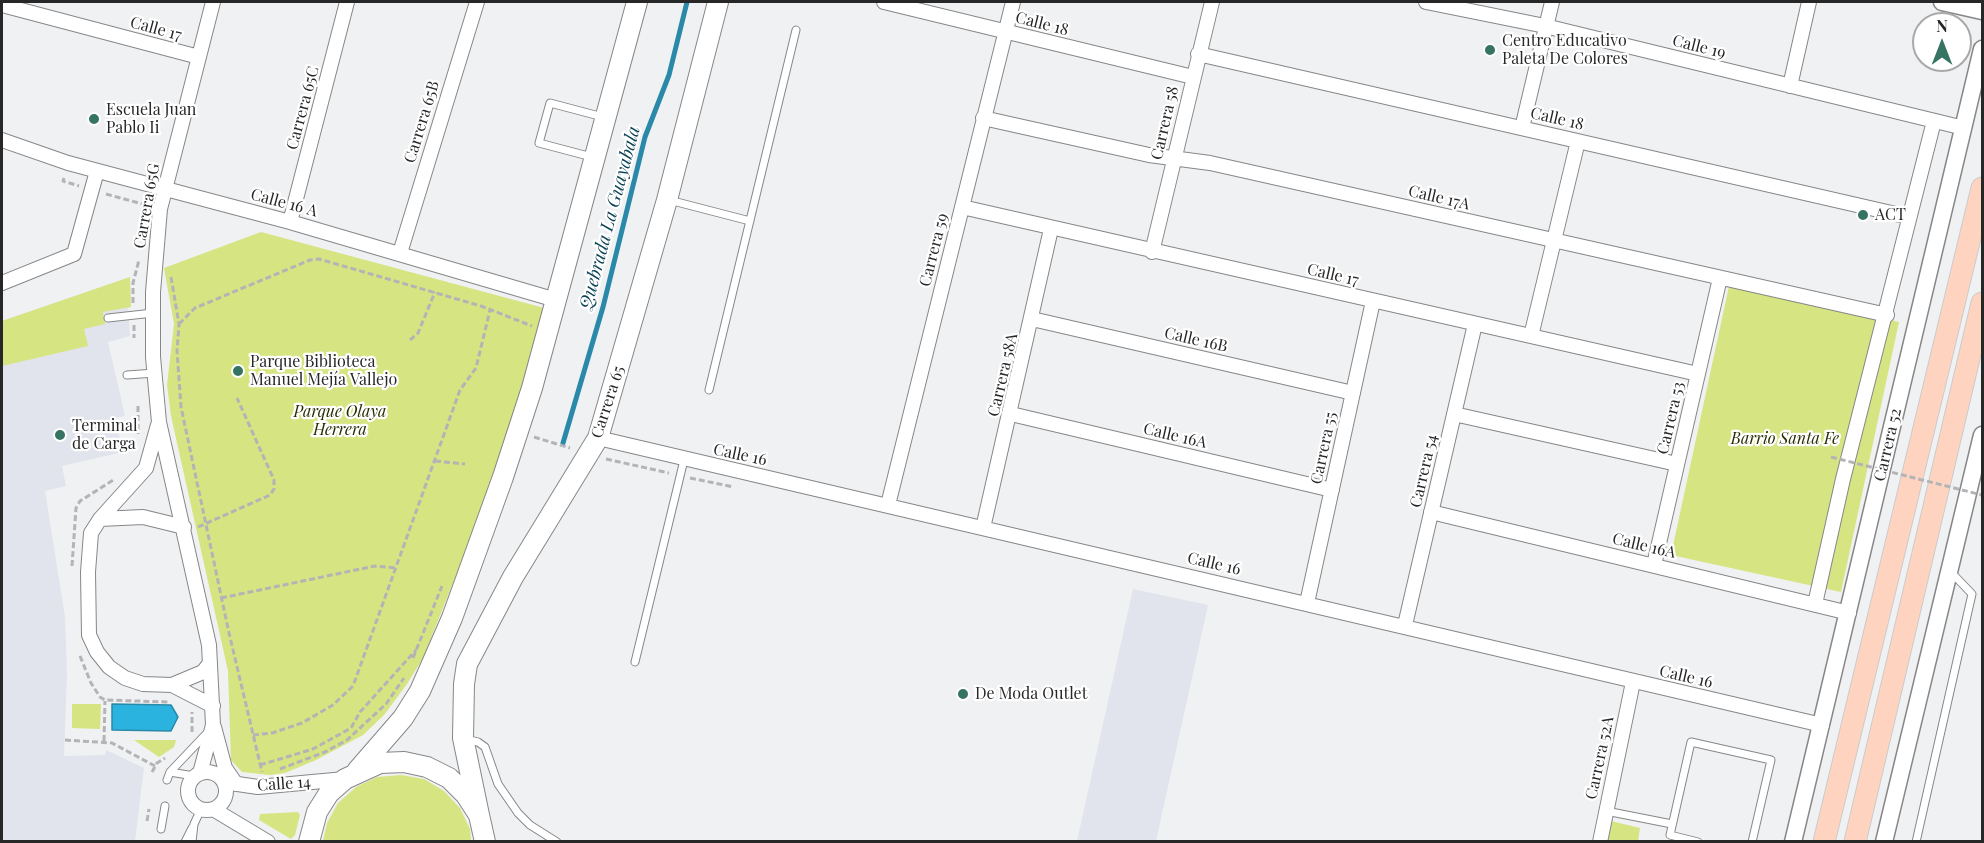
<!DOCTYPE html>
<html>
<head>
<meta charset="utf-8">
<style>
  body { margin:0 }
  #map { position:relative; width:1984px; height:843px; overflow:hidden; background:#f0f1f3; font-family:"Playfair Display",serif }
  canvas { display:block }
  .frame { position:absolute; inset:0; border:3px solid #272728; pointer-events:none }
  .north { position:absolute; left:1912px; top:12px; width:60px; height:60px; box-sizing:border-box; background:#fff; border:2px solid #a9a9a9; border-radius:50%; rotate:0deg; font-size:16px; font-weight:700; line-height:24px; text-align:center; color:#272728 }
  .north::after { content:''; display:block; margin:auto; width:21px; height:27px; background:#357462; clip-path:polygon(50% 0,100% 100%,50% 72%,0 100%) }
</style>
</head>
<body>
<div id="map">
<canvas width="1984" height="843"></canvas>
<div class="frame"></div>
<div class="north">N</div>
</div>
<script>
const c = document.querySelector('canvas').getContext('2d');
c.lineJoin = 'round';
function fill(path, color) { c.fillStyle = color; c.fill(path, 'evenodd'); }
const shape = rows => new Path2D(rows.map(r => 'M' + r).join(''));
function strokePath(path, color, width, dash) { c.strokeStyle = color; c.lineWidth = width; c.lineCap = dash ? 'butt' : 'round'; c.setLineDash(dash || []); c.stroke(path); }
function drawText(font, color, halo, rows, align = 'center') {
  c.font = font + ' "Playfair Display",serif'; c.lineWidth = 4.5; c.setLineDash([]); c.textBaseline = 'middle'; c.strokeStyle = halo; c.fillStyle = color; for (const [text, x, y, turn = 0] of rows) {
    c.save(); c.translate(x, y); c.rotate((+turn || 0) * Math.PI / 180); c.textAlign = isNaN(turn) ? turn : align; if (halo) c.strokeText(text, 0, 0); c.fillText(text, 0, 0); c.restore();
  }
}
fill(shape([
  [130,277,131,307,128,308,130,336,108,342,125,416,115,418,123,452,62,466,66,486,45,491,65,617,67,674,64,756,105,755,106,750,144,768,135,841,2,841,2,321],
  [1133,589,1208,605,1156,841,1077,841]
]), '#e1e4ed');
fill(shape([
  [261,232,548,309,497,473,423,658,407,684,384,715,363,735,316,760,285,773,270,775,242,772,231,760,228,671,171,416,167,385,174,324,164,268],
  [130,277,131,307,103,312,105,324,84,329,88,346,2,366,2,321],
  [1729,286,1899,322,1841,592,1671,555],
  [72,704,101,704,100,729,72,728],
  [134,740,176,740,174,747,159,757],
  [401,775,424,779,444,791,460,808,470,829,471,841,323,841,327,823,338,803,356,787,377,777],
  [298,812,300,815,295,835,291,839,259,820,260,814],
  [1611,821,1640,828,1638,841,1607,842]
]), '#d6e481');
const water = shape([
  [112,704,171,705,178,717,171,731,112,730,112,704]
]);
fill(water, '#2bb3e0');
strokePath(water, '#2a89a9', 1.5);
strokePath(shape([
  [563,443,603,307,645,137,669,75,687,2]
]), '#2a89a9', 5);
const service = shape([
  [592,157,539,143,550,103,603,117],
  [669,200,750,221],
  [108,318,153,313],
  [127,375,155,373],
  [709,390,796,30],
  [635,662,684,460],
  [466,739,478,742,485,747,498,784,518,813,530,825,557,842],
  [170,772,208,732],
  [167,780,170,772,194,776],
  [1606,811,1672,824],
  [161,829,165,806],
  [185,842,192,828],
  [192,842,194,824,201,809],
  [1698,842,1670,835,1691,742,1771,760,1752,842],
  [1916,842,1972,594,1950,571]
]);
const minor = shape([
  [884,2,1193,77],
  [1426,2,1545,26,1964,128],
  [2,5,199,57],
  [1198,54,1909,217],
  [1790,86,1809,2],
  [983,118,1149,155,1210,163,1887,315],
  [1522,128,1552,2],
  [2,140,68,163,290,222,556,300],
  [962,207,1698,374],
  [290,222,347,2],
  [1152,252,1212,2],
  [400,253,477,2],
  [2,283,74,254,97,171],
  [1032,319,1353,393],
  [1531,336,1578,141],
  [1011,414,1332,490],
  [1454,414,1677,464],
  [158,425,146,468,100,519,91,533,88,572,89,635,97,652,109,667,125,678,143,684,172,685,213,706],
  [598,438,1822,725],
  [888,505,1013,2],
  [1431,512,1849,613],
  [100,519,143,517,184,527],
  [983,528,1051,229],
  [1654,565,1720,278],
  [1307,603,1373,301],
  [1815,604,1843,479,1934,121],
  [1405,625,1475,324],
  [172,685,203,672,210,663],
  [214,727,225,768,236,784],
  '188 791a19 19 0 1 1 38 0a19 19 0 1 1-38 0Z',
  [200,773,213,725,209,645,159,422,153,357,153,292,160,209,213,2],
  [224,782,258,787,345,779],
  [213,809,268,842],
  [1600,842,1633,682]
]);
const tertiary = shape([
  [1942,2,1982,11],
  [1793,842,1982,49],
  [1884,842,1982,435]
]);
const secondary = shape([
  [357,771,403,718,420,691,452,618,503,477,532,388,637,2],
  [479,815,463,738,464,684,467,664,513,577,598,438,667,200,718,2],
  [309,842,317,812,329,793,345,779,380,763,404,762,427,767,449,778,466,795,479,815,485,842]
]);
const primary = shape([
  [1824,842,1982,188],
  [1855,842,1982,303]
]);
strokePath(service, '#868789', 9);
strokePath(minor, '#868789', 16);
strokePath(tertiary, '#868789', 19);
strokePath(secondary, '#868789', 22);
strokePath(primary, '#cbcbcb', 23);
strokePath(shape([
  [64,178,63,181,79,186],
  [106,194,146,205],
  [171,277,179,324,177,351,181,407,229,633,262,772],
  [133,303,133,283,139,260],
  [179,324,195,308,310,260,319,259,481,306,532,326],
  [134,325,134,338],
  [410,340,418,333,435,292],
  [138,406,138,434],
  [534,437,570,448],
  [606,459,669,473],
  [435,461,465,464],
  [690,478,734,487],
  [198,527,270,495,274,489,274,480,237,398],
  [72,566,76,508,80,501,115,479],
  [221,598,375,566,397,568],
  [80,656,91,683,100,697,105,700,169,702],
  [413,658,442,586],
  [192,732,192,712],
  [253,735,272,733,302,723,333,705,353,686,460,390,476,368,490,310],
  [65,740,112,743,155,766],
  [104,741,105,701],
  [260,765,313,749,351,728,360,712,416,650],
  [280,769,325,752,347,740,386,704,404,678],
  [152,772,157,763,165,758],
  [147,821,149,809]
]), '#b4b4b6', 3, [6, 3]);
strokePath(service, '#fff', 7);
strokePath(minor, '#fff', 14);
strokePath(tertiary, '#fff', 16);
strokePath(secondary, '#fff', 20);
strokePath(primary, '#fed4c1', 21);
strokePath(shape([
  [1831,457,1982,495]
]), '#b4b4b6', 3, [6, 3]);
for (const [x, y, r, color] of [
  [1490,50,6,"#357462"],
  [94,119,6,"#357462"],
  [1863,215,6,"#357462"],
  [238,371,6,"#357462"],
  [60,435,6,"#357462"],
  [963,694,6,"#357462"]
]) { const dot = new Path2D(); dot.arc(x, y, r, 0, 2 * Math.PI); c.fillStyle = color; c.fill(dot); strokePath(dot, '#fff', 2); }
drawText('16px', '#272728', '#fff', [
  ["Calle 18",1042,24,14],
  ["Calle 17",156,29,15],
  ["Calle 19",1699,47,14],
  ["Carrera 65C",303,108,-75],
  ["Calle 18",1557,119,13],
  ["Carrera 65B",422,122,-73],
  ["Carrera 58",1165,123,-77],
  ["Calle 17A",1439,198,13],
  ["Calle 16 A",284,203,15],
  ["Carrera 65G",147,206,-80],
  ["Carrera 59",934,250,-76],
  ["Calle 17",1333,275,13],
  ["Calle 16B",1196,340,13],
  ["Carrera 58A",1003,375,-77],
  ["Carrera 65",608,402,-72],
  ["Carrera 53",1671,418,-77],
  ["Calle 16A",1175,436,13],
  ["Carrera 52",1888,445,-77],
  ["Carrera 55",1324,448,-78],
  ["Calle 16",740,455,12],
  ["Carrera 54",1424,471,-77],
  ["Calle 16A",1644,546,13],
  ["Calle 16",1214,564,13],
  ["Calle 16",1686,677,13],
  ["Carrera 52A",1600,758,-78],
  ["Calle 14",284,784,-4]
]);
drawText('16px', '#272728', '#fff', [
  ["Centro Educativo",1502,41],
  ["Paleta De Colores",1502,59],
  ["Escuela Juan",106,110],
  ["Pablo Ii",106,128],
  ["ACT",1875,215],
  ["Parque Biblioteca",250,362],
  ["Manuel Mejía Vallejo",250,380],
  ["Terminal",72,426],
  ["de Carga",72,444],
  ["De Moda Outlet",975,694]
], 'left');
drawText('italic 16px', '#282c01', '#fff', [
  ["Parque Olaya",340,412],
  ["Herrera",340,430],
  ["Barrio Santa Fe",1785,439]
]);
drawText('italic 18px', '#0d4457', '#fff', [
  ["Quebrada La Guayabala",610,218,-75]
]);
</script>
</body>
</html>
